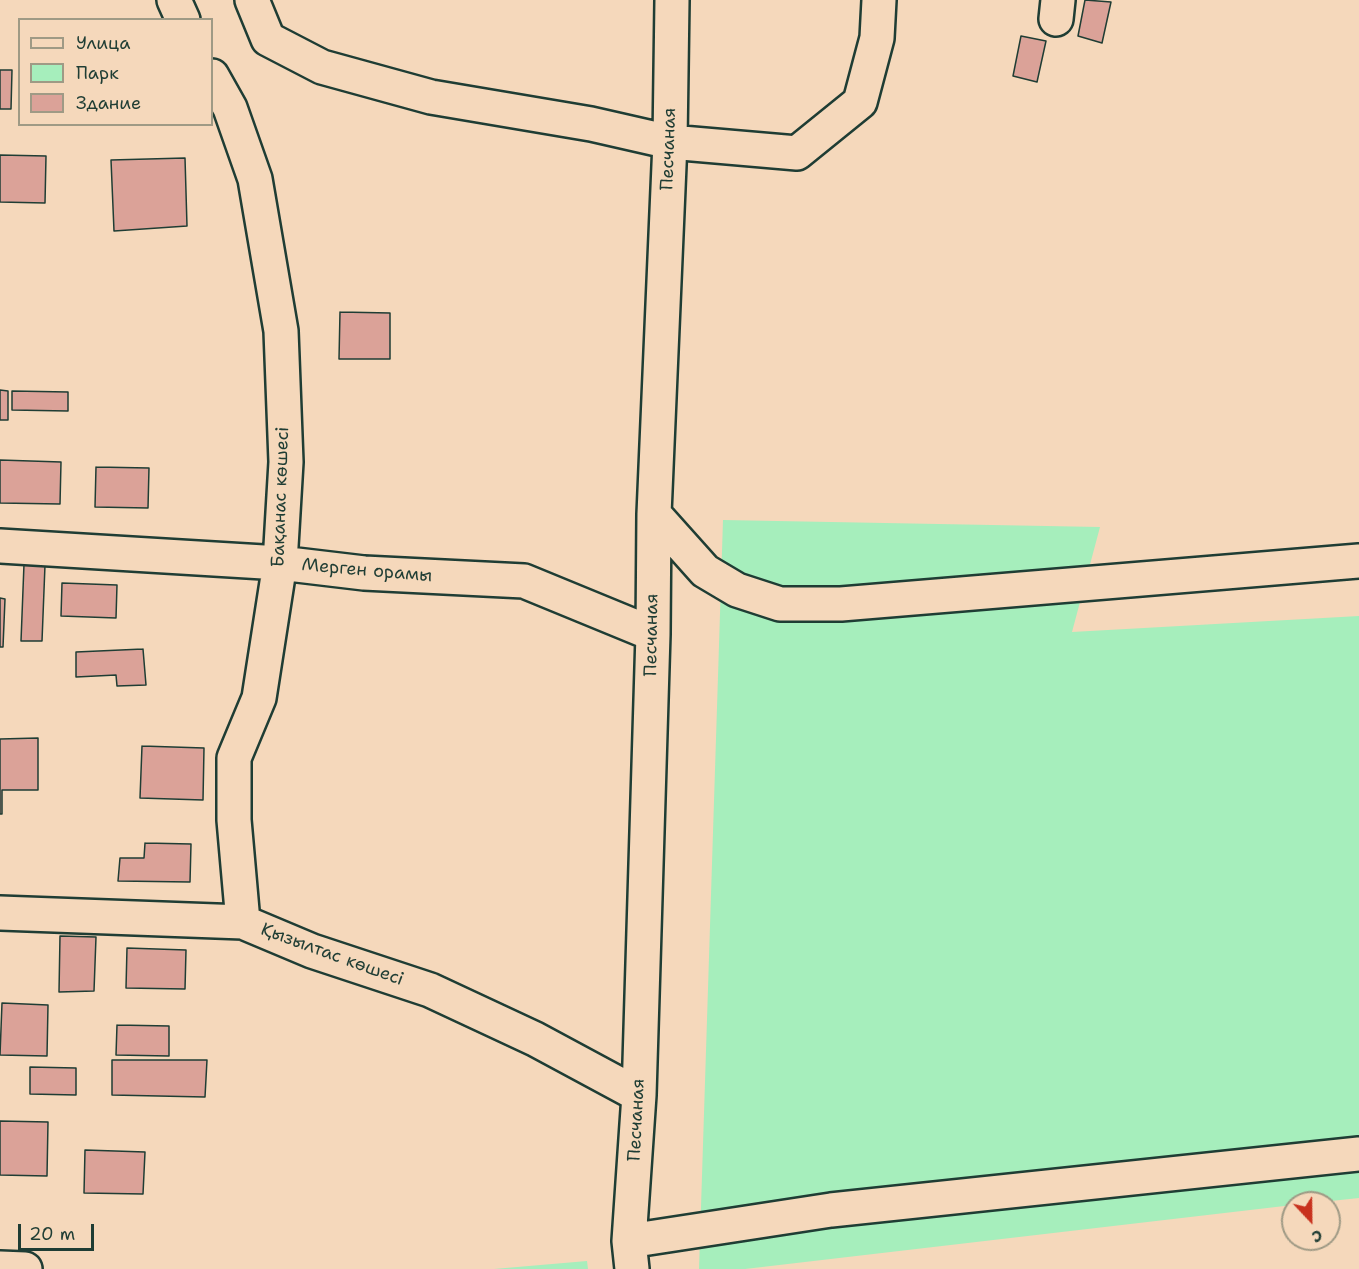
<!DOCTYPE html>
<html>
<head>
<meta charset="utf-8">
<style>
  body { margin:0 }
  #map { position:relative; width:1359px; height:1269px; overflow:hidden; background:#f5d8bb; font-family:"Shantell Sans",sans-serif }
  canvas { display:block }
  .legend { position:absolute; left:18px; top:18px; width:195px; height:108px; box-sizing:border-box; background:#f5d8bb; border:2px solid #9f9a85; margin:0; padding:8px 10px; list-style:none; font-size:18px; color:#1f3d34 }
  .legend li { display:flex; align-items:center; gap:12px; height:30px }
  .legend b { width:30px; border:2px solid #9f9a85 }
  .north { position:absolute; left:1281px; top:1191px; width:60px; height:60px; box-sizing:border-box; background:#f5d8bb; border:2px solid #9f9a85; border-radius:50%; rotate:158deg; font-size:16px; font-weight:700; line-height:24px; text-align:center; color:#1f3d34 }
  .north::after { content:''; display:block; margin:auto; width:21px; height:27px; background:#c8321e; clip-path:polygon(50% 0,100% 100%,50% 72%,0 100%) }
  .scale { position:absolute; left:18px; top:1224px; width:76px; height:27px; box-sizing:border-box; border:3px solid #1f3d34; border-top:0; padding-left:8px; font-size:18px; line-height:21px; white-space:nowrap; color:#1f3d34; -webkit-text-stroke:4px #f5d8bb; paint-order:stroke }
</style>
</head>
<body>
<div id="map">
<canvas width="1359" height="1269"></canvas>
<ul class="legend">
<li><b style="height:8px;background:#f5d8bb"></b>Улица</li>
<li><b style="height:16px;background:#a6eebc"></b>Парк</li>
<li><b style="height:16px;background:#dba298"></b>Здание</li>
</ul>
<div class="north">С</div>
<div class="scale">20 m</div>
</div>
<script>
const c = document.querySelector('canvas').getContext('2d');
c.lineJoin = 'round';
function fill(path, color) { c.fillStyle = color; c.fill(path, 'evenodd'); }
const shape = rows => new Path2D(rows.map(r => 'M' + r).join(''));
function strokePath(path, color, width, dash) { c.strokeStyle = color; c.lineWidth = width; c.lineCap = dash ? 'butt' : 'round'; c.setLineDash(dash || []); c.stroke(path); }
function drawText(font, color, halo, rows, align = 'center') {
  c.font = font + ' "Shantell Sans",sans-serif'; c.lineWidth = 6; c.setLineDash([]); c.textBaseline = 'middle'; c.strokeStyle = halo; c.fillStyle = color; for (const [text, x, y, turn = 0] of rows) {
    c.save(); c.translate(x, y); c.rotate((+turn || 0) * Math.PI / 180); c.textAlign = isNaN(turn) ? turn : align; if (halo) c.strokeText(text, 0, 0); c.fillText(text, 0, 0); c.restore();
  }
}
fill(shape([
  [723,520,1100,527,1072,632,1359,616,1359,1198,1312,1203,1293,1203,1293,1205,745,1269,699,1269],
  [587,1261,588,1269,494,1269]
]), '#a6eebc');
const building = shape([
  [1085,0,1111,2,1102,43,1078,36,1085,0],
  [1021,36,1046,41,1037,82,1013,76,1021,36],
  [0,70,12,70,11,109,0,109,0,70],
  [0,155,46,156,45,203,0,202,0,155],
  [185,158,187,226,114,231,111,160,185,158],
  [340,312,390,313,390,359,339,359,340,312],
  [0,390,8,391,8,420,0,420,0,390],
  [12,391,68,392,68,411,12,410,12,391],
  [0,460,61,462,60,504,0,503,0,460],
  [96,467,149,468,148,508,95,507,96,467],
  [24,564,45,565,42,641,21,641,24,564],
  [62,583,117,585,116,618,61,616,62,583],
  [0,598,5,599,3,647,0,647,0,598],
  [143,649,146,685,117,686,116,675,76,677,76,652,143,649],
  [38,738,38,790,2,790,2,814,0,814,0,739,38,738],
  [142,746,204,748,203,800,140,798,142,746],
  [145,843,191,844,190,882,118,881,120,858,144,858,145,843],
  [60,936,96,937,94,991,59,992,60,936],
  [127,948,186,950,185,989,126,988,127,948],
  [2,1003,48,1005,47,1056,0,1055,2,1003],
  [117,1025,169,1026,169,1056,116,1055,117,1025],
  [112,1060,207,1060,205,1097,112,1095,112,1060],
  [30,1067,76,1068,76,1095,30,1094,30,1067],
  [0,1121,48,1122,47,1176,0,1175,0,1121],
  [85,1150,145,1152,143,1194,84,1193,85,1150]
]);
fill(building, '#dba298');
strokePath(building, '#1f3d34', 1.5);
const minor = shape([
  [174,0,183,20],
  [252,0,268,39,322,67,431,97,591,124,670,142,797,153,860,102,877,38,879,0],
  [1056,19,1058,0],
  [212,76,230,108,255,179,281,331,286,462,280,563,259,698,234,758,234,820,243,922],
  [654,514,705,571,737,590,780,604,841,604,1359,561],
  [0,546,280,563,364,573,524,581,653,634],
  [0,913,243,922,312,951,430,990,535,1039,639,1095],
  [629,1241,831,1210,1359,1154],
  [0,1268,25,1269],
  [632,1269,629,1241,639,1095,653,634,654,514,670,142,672,0]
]);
strokePath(minor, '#1f3d34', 38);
strokePath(minor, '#f5d8bb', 33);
drawText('18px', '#1f3d34', '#f5d8bb', [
  ["Песчаная",669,149,-88],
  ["Бақанас көшесі",281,497,-88],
  ["Мерген орамы",367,571,5],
  ["Песчаная",652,635,-89],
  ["Қызылтас көшесі",332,955,20],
  ["Песчаная",637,1120,-87]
]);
</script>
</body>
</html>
